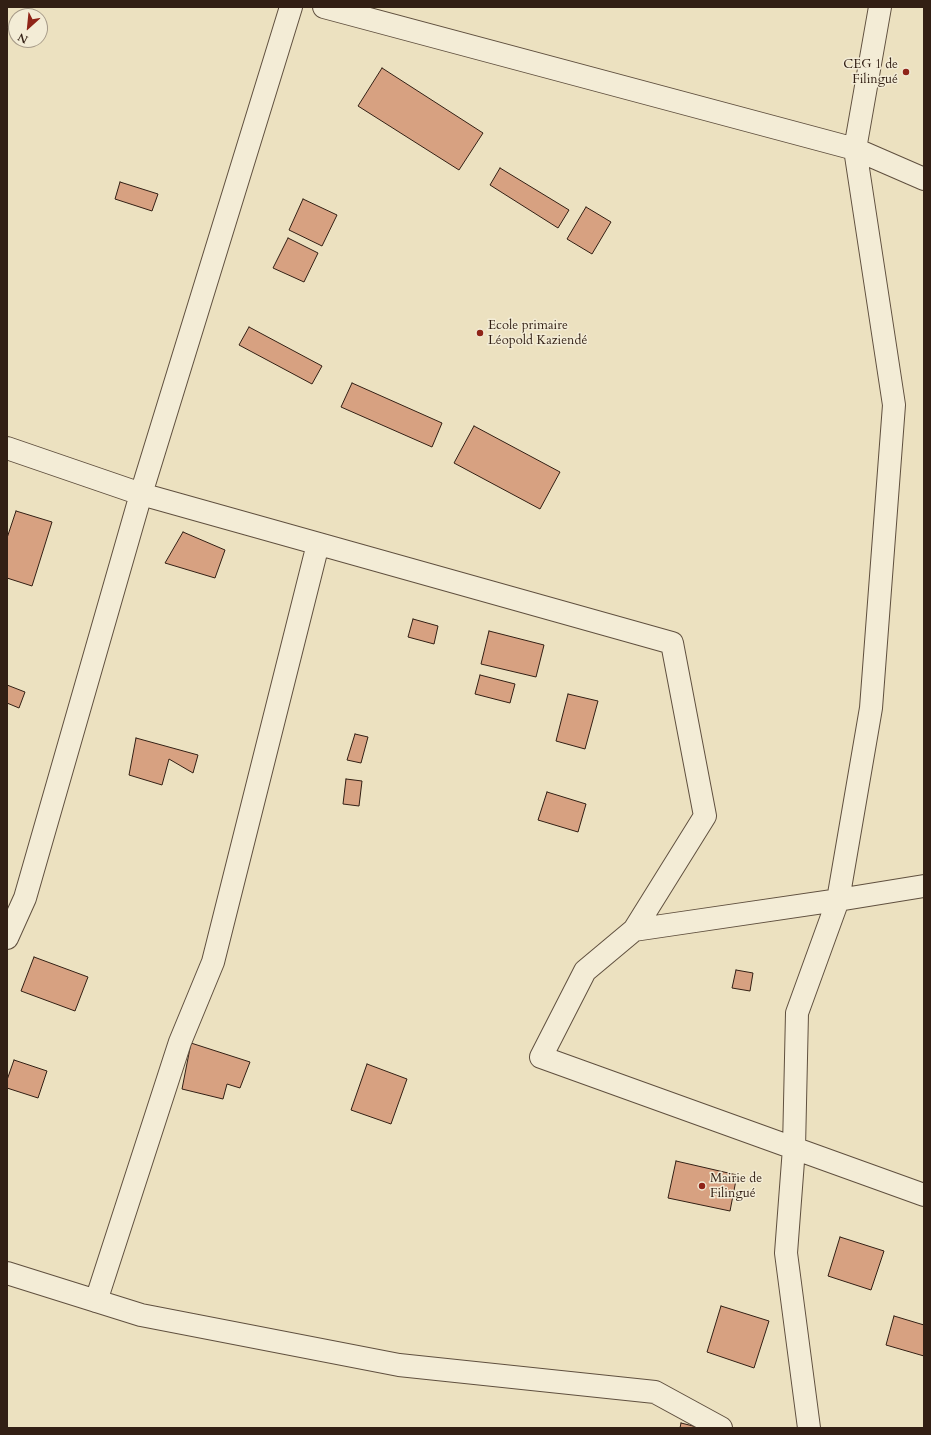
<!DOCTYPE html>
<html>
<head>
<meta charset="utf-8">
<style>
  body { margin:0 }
  #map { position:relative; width:931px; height:1435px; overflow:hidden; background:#ece1c0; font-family:Cardo,serif }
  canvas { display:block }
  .frame { position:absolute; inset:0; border:8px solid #321f14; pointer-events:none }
  .north { position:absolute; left:8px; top:8px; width:40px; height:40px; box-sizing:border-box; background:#f3ecd6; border:1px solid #a69a88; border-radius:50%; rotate:207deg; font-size:11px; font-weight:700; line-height:16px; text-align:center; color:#321f14 }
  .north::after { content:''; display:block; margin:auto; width:14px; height:18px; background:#8f2418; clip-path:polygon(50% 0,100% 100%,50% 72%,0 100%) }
</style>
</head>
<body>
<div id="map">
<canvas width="931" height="1435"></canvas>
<div class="frame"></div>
<div class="north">N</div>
</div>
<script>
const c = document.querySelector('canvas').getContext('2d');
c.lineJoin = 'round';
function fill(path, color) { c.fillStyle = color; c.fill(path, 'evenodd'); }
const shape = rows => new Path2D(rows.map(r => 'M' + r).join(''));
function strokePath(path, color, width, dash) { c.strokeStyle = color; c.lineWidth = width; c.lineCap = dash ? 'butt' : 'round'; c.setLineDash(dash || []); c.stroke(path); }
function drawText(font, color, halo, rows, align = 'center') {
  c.font = font + ' Cardo,serif'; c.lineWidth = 3; c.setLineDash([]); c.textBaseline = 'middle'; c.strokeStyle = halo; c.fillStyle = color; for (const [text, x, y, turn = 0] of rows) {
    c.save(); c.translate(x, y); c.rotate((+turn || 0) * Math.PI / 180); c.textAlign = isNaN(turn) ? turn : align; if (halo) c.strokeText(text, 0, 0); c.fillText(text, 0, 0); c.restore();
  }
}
const building = shape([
  [382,68,483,133,459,170,358,106,382,68],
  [500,168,569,210,558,228,490,185,500,168],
  [120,182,158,194,152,211,115,199,120,182],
  [303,199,337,215,322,246,289,230,303,199],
  [586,207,611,222,592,254,567,239,586,207],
  [288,238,318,253,304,282,273,268,288,238],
  [249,327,322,366,312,384,239,345,249,327],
  [352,383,442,423,432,447,341,407,352,383],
  [474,426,560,472,540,509,454,463,474,426],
  [16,511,52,522,32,586,7,578,7,538,16,511],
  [183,532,225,550,215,578,165,563,183,532],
  [413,619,438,626,434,644,408,637,413,619],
  [489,631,544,645,536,677,481,664,489,631],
  [480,675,515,684,510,703,475,694,480,675],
  [7,685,25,692,19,708,7,703,7,685],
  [568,694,598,701,585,749,556,741,568,694],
  [355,734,368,737,361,763,347,760,355,734],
  [136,738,198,755,193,773,169,759,162,785,129,775,136,738],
  [346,779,362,781,359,806,343,804,346,779],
  [547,792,586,804,578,832,538,820,547,792],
  [34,957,88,977,75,1011,21,991,34,957],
  [736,970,753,973,750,991,732,988,736,970],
  [191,1043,250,1062,240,1088,227,1084,223,1099,182,1089,191,1043],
  [14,1060,47,1071,38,1098,7,1088,7,1080,14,1060],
  [367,1064,407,1079,391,1124,351,1110,367,1064],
  [676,1161,737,1175,730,1211,668,1198,676,1161],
  [840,1237,884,1251,871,1290,828,1276,840,1237],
  [721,1306,769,1321,754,1368,707,1352,721,1306],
  [894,1316,924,1325,924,1356,886,1345,894,1316],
  [681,1423,701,1428,680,1428,681,1423]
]);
fill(building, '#d7a181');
strokePath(building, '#321f14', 1);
const street = shape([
  [324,7,855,149,924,179],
  [7,448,141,494,672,643,705,816,634,930],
  [924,886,838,900,634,930,585,971,541,1057,924,1195],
  [7,938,25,898,141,494,291,7],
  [7,1273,141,1315,399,1365,655,1392,721,1428],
  [96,1301,180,1042,213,962,318,544],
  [809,1428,786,1253,794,1148,797,1013,838,900,871,708,894,405,855,149,880,7]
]);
strokePath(street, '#60503f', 24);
strokePath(street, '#f3ecd6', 22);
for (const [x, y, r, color] of [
  [906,72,4,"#8f2418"],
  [480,333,4,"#8f2418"],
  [702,1186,4,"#8f2418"]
]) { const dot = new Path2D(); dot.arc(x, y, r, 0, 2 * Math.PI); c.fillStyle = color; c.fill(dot); strokePath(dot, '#f3ecd6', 1.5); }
drawText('13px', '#321f14', '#f3ecd6', [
  ["CEG 1 de",898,65,"right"],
  ["Filingué",898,80,"right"],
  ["Ecole primaire",488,326],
  ["Léopold Kaziendé",488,341],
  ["Mairie de",710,1179],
  ["Filingué",710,1194]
], 'left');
</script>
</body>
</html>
